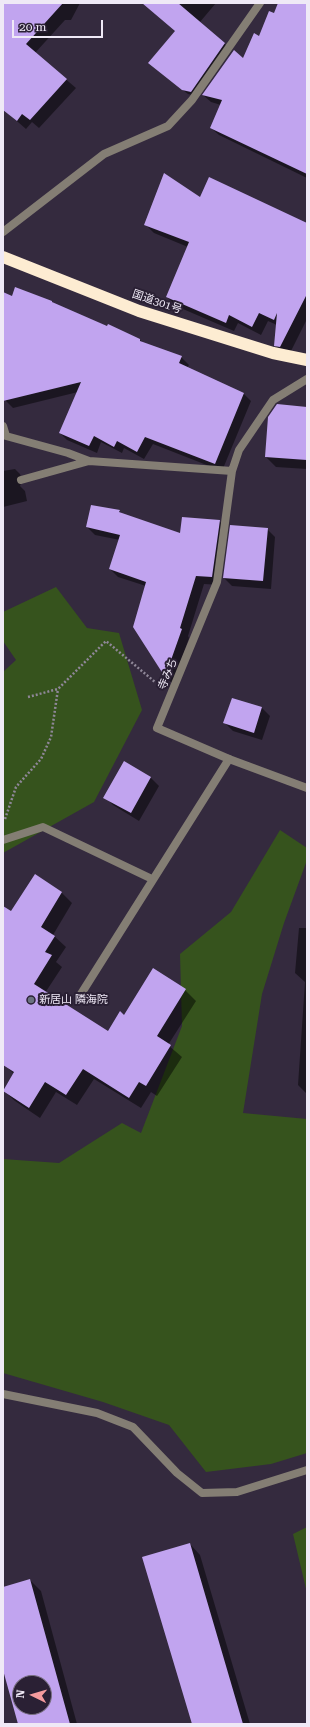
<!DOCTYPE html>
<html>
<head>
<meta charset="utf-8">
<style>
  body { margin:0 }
  #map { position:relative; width:310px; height:1727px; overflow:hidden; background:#342a3e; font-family:"Roboto Serif",serif }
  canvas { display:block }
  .frame { position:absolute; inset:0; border:4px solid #efe9f6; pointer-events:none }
  .north { position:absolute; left:12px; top:1675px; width:40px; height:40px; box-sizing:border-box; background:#2a2034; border:1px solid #797082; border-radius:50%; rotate:275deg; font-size:11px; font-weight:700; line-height:16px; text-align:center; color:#efe9f6 }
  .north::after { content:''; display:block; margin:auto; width:14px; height:18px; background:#f59b9e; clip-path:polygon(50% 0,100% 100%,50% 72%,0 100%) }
  .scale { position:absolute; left:12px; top:20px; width:91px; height:18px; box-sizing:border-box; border:2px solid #efe9f6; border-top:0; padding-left:5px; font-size:12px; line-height:14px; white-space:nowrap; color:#efe9f6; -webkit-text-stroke:3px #2a2034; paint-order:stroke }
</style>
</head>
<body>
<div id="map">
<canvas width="310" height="1727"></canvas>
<div class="frame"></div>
<div class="north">N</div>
<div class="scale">20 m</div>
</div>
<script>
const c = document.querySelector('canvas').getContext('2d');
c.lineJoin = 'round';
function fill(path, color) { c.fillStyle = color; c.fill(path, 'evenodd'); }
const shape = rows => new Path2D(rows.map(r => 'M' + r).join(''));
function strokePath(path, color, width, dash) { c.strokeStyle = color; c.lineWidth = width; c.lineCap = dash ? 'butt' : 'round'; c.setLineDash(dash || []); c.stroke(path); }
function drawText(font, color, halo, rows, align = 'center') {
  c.font = font + ' "Roboto Serif","Noto Sans JP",serif'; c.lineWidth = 4; c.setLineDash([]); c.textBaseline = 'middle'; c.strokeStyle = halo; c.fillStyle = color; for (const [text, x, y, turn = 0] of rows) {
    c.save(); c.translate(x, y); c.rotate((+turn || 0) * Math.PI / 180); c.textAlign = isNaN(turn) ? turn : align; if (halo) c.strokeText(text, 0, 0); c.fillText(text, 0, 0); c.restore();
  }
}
fill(shape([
  [56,587,87,628,119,633,142,710,94,802,3,853,3,672,16,660,3,641,3,612],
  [280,830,307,848,307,860,284,923,262,994,243,1113,307,1119,307,1453,271,1464,206,1472,169,1425,103,1402,3,1373,3,1159,59,1163,122,1123,141,1133,182,1026,180,954,231,912],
  [307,1527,307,1593,293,1534]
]), '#36531d');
fill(shape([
  [3,3,80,3,71,20,65,20,35,53,76,88,39,128,32,122,26,129,3,109],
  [160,3,216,3,200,22,229,48,196,96,188,94,154,67,176,31],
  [279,3,307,3,307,178,219,135,211,128,221,105,211,102,203,95,243,59,260,37,274,14],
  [200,199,307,224,307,319,289,355,284,354,275,345,277,325,268,321,261,335,238,323,234,331,176,306,167,297,188,247,154,233,145,224],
  [3,293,13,297,52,302,54,304,140,340,144,344,181,357,189,365,187,368,244,394,251,401,222,471,153,444,144,459,124,448,122,453,101,442,97,453,67,440,60,433,78,392,13,408,5,400,3,391],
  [307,408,307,469,276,467,266,457],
  [15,469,20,474,22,481,20,486,25,491,27,501,3,507,3,471],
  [119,511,122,514,181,534,219,521,227,529,220,585,204,584,188,636,189,638,173,684,165,677,134,627,146,586,118,577,110,569,120,540,95,535,87,527],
  [267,529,275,537,271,589,232,586,224,578],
  [232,699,262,708,270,716,262,740,233,731,224,722],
  [124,763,151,778,159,786,139,821,113,805,105,797],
  [62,893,72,903,53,935,66,947,56,962,62,967,45,993,108,1032,124,1017,185,990,196,1001,168,1045,182,1057,157,1096,151,1092,141,1108,94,1079,77,1105,56,1092,40,1118,15,1101,4,1091,14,1074,6,1066,3,1034,3,907,11,912],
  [299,928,307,928,307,1094,298,1085,305,982,295,973],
  [190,1544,200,1555,250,1724,193,1724],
  [30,1580,41,1591,77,1724,19,1724,3,1667,3,1588],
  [20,1683,44,1683,44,1707,20,1707]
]), '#0007');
fill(shape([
  [3,3,63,3,26,44,67,79,30,120,22,114,17,121,3,110],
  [142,3,178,3,225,43,191,92,182,90,148,63,175,31],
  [278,3,307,3,307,174,210,128,222,100,202,95,234,50,243,58,254,33,259,36,269,11,274,13],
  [164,173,200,197,209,177,307,223,307,294,280,347,274,346,277,313,274,320,259,313,252,327,229,315,226,323,166,297,189,242,144,225],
  [15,287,52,301,52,302,107,326,108,324,140,339,140,341,182,356,179,363,244,393,215,464,145,437,137,452,117,441,114,447,94,436,89,446,59,433,81,382,3,401,3,292,12,296],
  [277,404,307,407,307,460,265,457,268,417],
  [91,505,120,510,119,512,180,533,182,517,220,520,212,577,196,576,180,628,182,629,165,677,133,627,146,582,109,569,120,535,86,527],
  [230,525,268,528,263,581,223,578],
  [232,698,262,707,254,733,223,723],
  [124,761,151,777,131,813,103,798],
  [35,874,62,892,41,927,55,936,45,952,52,955,34,984,108,1031,120,1011,124,1015,153,968,186,989,157,1036,171,1045,146,1086,139,1082,129,1098,83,1069,66,1095,45,1082,29,1108,3,1091,14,1072,3,1065,3,906,11,911],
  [190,1543,243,1724,192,1724,142,1557],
  [30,1579,70,1724,18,1724,3,1670,3,1587],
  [20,1683,44,1683,44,1707,20,1707]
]), '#c1a4ef');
strokePath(shape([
  [28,697,58,689,106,641,155,682],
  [5,819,16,787,41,759,51,737,58,689]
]), '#8f8798', 2.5, [2, 2]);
strokePath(shape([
  [3,840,43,827,152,879],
  [81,994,229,759]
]), '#847e74', 8);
strokePath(shape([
  [3,232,104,154,168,126,192,100,260,3],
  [307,379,273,400,239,450,232,471,217,582,157,728,229,759,307,788],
  [3,426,6,436,68,453,89,461],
  [21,480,89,461,232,471],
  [3,1394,97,1413,133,1427,177,1473,202,1493,237,1492,307,1470]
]), '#847e74', 8);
strokePath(shape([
  [3,257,139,311,273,353,307,360]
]), '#fdecd2', 12);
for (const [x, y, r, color] of [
  [31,1000,4,"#6b7280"]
]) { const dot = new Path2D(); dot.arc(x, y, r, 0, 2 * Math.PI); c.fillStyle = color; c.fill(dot); strokePath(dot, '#2a2034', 1.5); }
drawText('11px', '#efe9f6', '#2a2034', [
  ["国道301号",157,302,19],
  ["寺みち",168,674,-67]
]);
drawText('11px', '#efe9f6', '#2a2034', [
  ["新居山 隣海院",39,1000]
], 'left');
</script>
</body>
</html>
